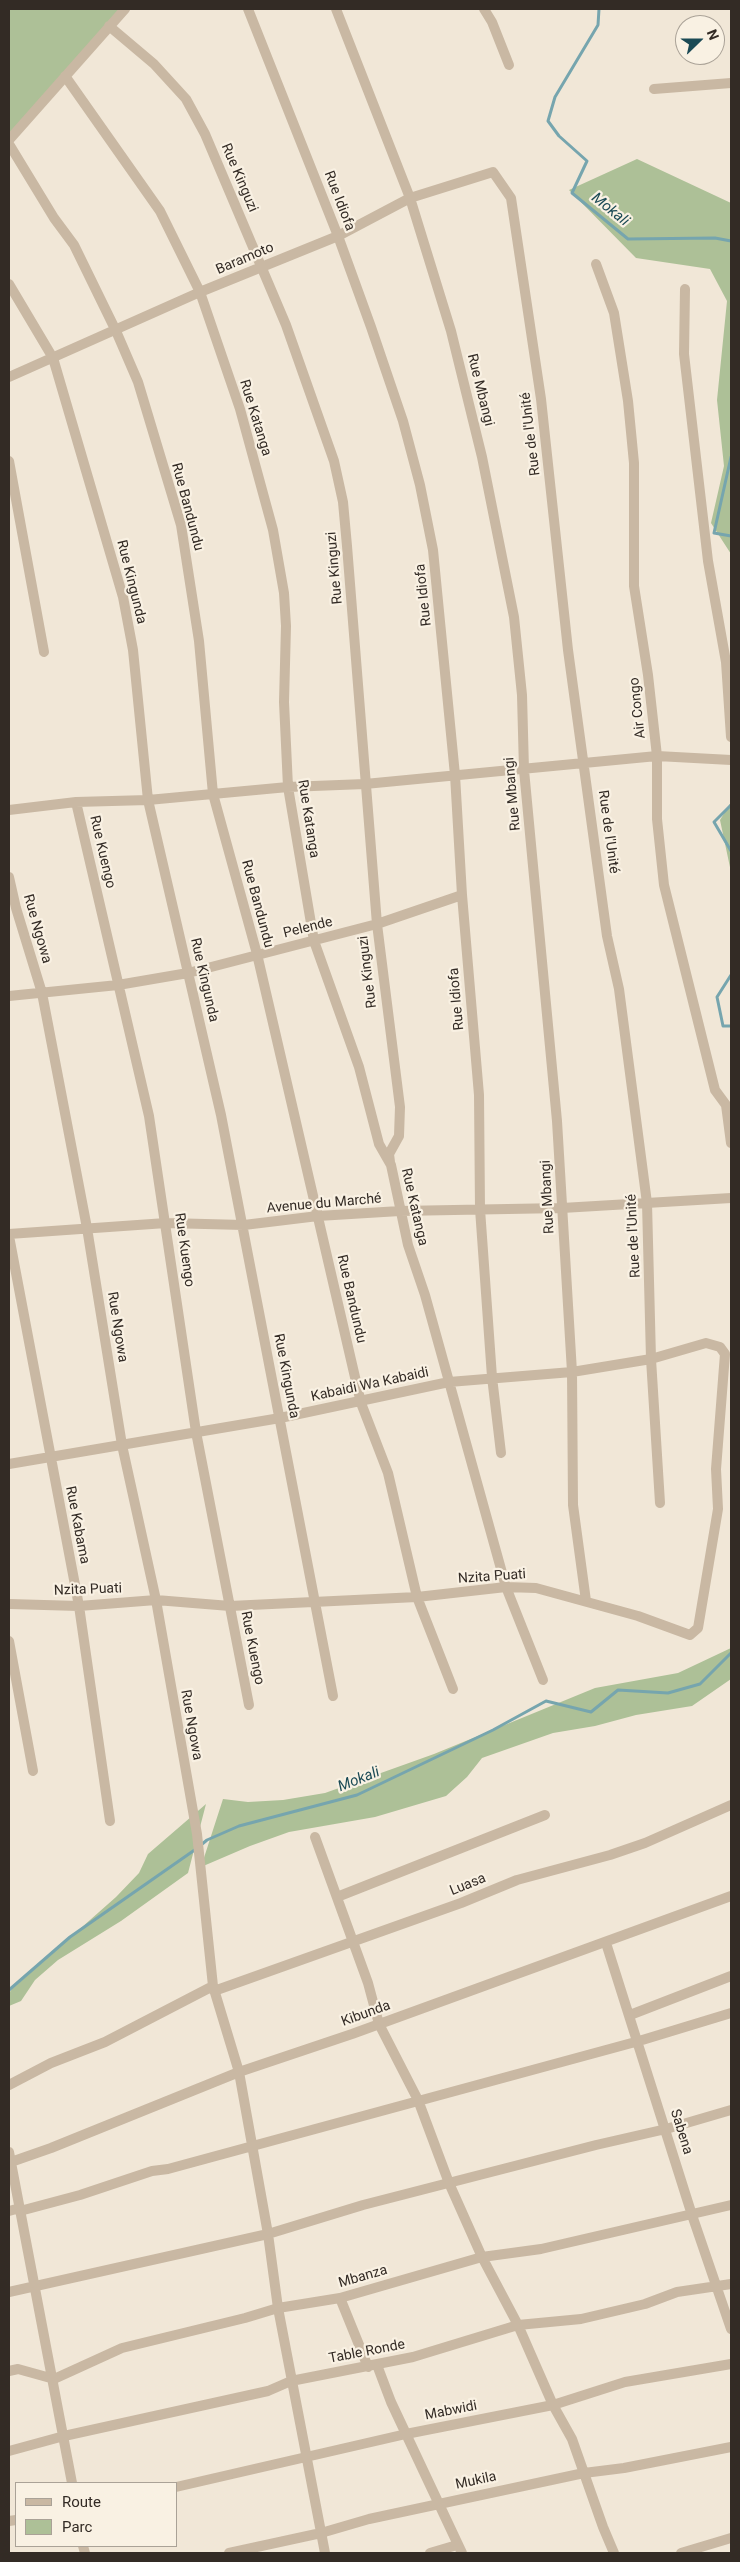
<!DOCTYPE html>
<html>
<head>
<meta charset="utf-8">
<style>
  body { margin:0 }
  #map { position:relative; width:740px; height:2562px; overflow:hidden; background:#f1e7d7; font-family:Roboto,sans-serif }
  canvas { display:block }
  .frame { position:absolute; inset:0; border:10px solid #332b25; pointer-events:none }
  .legend { position:absolute; left:15px; top:2482px; width:162px; height:65px; box-sizing:border-box; background:#f9f1e3; border:1px solid #aaa297; margin:0; padding:6px 9px; list-style:none; font-size:15px; color:#332b25 }
  .legend li { display:flex; align-items:center; gap:10px; height:25px }
  .legend b { width:25px; border:1px solid #aaa297 }
  .north { position:absolute; left:675px; top:15px; width:50px; height:50px; box-sizing:border-box; background:#f9f1e3; border:1px solid #aaa297; border-radius:50%; rotate:68deg; font-size:14px; font-weight:700; line-height:20px; text-align:center; color:#332b25 }
  .north::after { content:''; display:block; margin:auto; width:18px; height:22px; background:#1b4a55; clip-path:polygon(50% 0,100% 100%,50% 72%,0 100%) }
</style>
</head>
<body>
<div id="map">
<canvas width="740" height="2562"></canvas>
<div class="frame"></div>
<ul class="legend">
<li><b style="height:6px;background:#c9b8a3"></b>Route</li>
<li><b style="height:14px;background:#adc097"></b>Parc</li>
</ul>
<div class="north">N</div>
</div>
<script>
const c = document.querySelector('canvas').getContext('2d');
c.lineJoin = 'round';
function fill(path, color) { c.fillStyle = color; c.fill(path, 'evenodd'); }
const shape = rows => new Path2D(rows.map(r => 'M' + r).join(''));
function strokePath(path, color, width, dash) { c.strokeStyle = color; c.lineWidth = width; c.lineCap = dash ? 'butt' : 'round'; c.setLineDash(dash || []); c.stroke(path); }
function drawText(font, color, halo, rows, align = 'center') {
  c.font = font + ' Roboto,sans-serif'; c.lineWidth = 4.5; c.setLineDash([]); c.textBaseline = 'middle'; c.strokeStyle = halo; c.fillStyle = color; for (const [text, x, y, turn = 0] of rows) {
    c.save(); c.translate(x, y); c.rotate((+turn || 0) * Math.PI / 180); c.textAlign = isNaN(turn) ? turn : align; if (halo) c.strokeText(text, 0, 0); c.fillText(text, 0, 0); c.restore();
  }
}
fill(shape([
  [9,9,124,9,9,140],
  [637,159,731,203,731,554,711,523,724,466,717,400,727,301,710,269,636,258,569,190],
  [731,802,731,872,720,820],
  [731,1648,731,1679,692,1706,636,1715,595,1726,553,1733,482,1758,467,1777,446,1796,375,1817,289,1832,250,1846,201,1867,223,1799,248,1802,283,1800,325,1793,434,1754,595,1688,678,1673],
  [206,1804,188,1873,121,1921,58,1960,35,1980,21,2001,9,2006,9,1993,12,1989,116,1897,139,1873,148,1854]
]), '#adc097');
strokePath(shape([
  [599,9,598,25,555,97,548,121,559,136,587,161,572,193,628,239,715,238,731,241],
  [731,457,714,533,731,536],
  [731,805,714,822,731,851],
  [731,975,717,997,723,1026,731,1026],
  [201,1845,207,1840,239,1826,357,1795,493,1730,546,1701,591,1712,618,1690,668,1693,700,1684,731,1653],
  [9,1990,70,1937,196,1849]
]), '#76a5ae', 3);
strokePath(shape([
  [248,9,338,236,371,327,403,421,420,485,433,550,455,775,462,895,479,1095,480,1209,492,1377,501,1453],
  [336,9,410,198,451,331,482,457,514,617,522,695,524,770,557,1121,572,1372,573,1505,586,1601],
  [484,9,492,22,509,65],
  [109,26,154,64,186,99,205,134,286,325,334,461,343,502,347,546,377,924,400,1107,399,1136,389,1154,390,1162],
  [65,76,160,211,200,292,240,409,273,530,284,593,286,626,284,702,288,787,314,941,359,1067,379,1144,391,1165,408,1245,425,1295,506,1587,543,1680],
  [654,89,731,83],
  [9,140,125,9],
  [9,144,54,218,74,245,116,331,138,382,181,525,199,641,213,794,257,954,361,1403,388,1473,417,1597,453,1689],
  [596,264,614,313,628,401,634,463,634,586,648,675,657,756,657,819,664,885,715,1090,726,1105,731,1143],
  [9,284,53,358,123,597,133,650,148,800,221,1115,333,1696],
  [685,289,684,354,708,561,726,662,731,737],
  [9,377,200,292,338,236,410,198,493,172,511,198,541,399,568,650,607,936,619,989,647,1203,651,1359,660,1503],
  [9,461,44,652],
  [76,802,149,1116,196,1432,249,1705],
  [9,810,76,802,148,800,288,787,365,784,657,756,731,760],
  [9,877,16,908,42,993,87,1228,122,1445,156,1600,197,1834,213,1986,239,2072,268,2234,278,2308,325,2553],
  [9,996,118,985,188,973,377,924,462,895],
  [9,1234,166,1223,244,1225,318,1216,400,1211,562,1208,731,1198],
  [9,1236,79,1606,110,1821],
  [9,1464,280,1418,449,1382,572,1372,651,1359,706,1343,720,1347,725,1354,716,1469,718,1509,698,1628,690,1635,638,1616,536,1588,506,1587,417,1597,230,1606,156,1600,79,1606,9,1604],
  [9,1641,33,1771],
  [315,1837,368,1983,379,2024,418,2100,449,2183,482,2257,518,2325,553,2405,572,2439,603,2527,614,2553],
  [337,1897,545,1815],
  [606,1943,692,2215,731,2329],
  [214,1991,461,1903,517,1880,610,1855,645,1843,731,1805],
  [630,2015,731,1976],
  [9,2085,51,2063,105,2042,213,1986],
  [9,2152,72,2483],
  [11,2162,51,2148,239,2072,352,2034,731,1896],
  [9,2211,20,2208],
  [20,2211,80,2195,152,2171,168,2169,639,2041,731,2013],
  [9,2292,268,2234,363,2205,596,2145,666,2129,731,2110],
  [340,2298,368,2367],
  [377,2365,391,2402,462,2553],
  [9,2371,18,2369,54,2379,122,2348,245,2318,278,2308,340,2298,482,2257,541,2249,731,2205],
  [9,2451,64,2436,268,2391,291,2381,413,2357,518,2325,581,2319,645,2304,677,2292,731,2284],
  [176,2487,406,2434,553,2405,625,2382,731,2364],
  [9,2521,16,2520],
  [83,2546,85,2553],
  [229,2553,321,2533,369,2519,584,2473,624,2468,731,2447],
  [430,2553,457,2545],
  [681,2553,731,2538]
]), '#c9b8a3', 10);
drawText('14px', '#332b25', '#f9f1e3', [
  ["Rue Kinguzi",239,178,67],
  ["Rue Idiofa",339,201,69],
  ["Baramoto",245,259,-23],
  ["Rue Mbangi",480,390,76],
  ["Rue Katanga",255,418,73],
  ["Rue de l'Unité",531,434,-97],
  ["Rue Bandundu",187,507,75],
  ["Rue Kinguzi",335,568,-95],
  ["Rue Kingunda",131,582,76],
  ["Rue Idiofa",424,595,-96],
  ["Air Congo",638,708,-96],
  ["Rue Mbangi",513,794,-95],
  ["Rue Katanga",308,819,81],
  ["Rue de l'Unité",608,832,82],
  ["Rue Kuengo",102,852,77],
  ["Rue Bandundu",257,904,75],
  ["Pelende",308,928,-14],
  ["Rue Ngowa",37,929,74],
  ["Rue Kinguzi",368,972,-97],
  ["Rue Kingunda",204,980,77],
  ["Rue Idiofa",457,999,-95],
  ["Rue Mbangi",548,1197,-93],
  ["Avenue du Marché",324,1204,-5],
  ["Rue Katanga",414,1207,77],
  ["Rue de l'Unité",634,1236,-93],
  ["Rue Kuengo",184,1250,82],
  ["Rue Bandundu",351,1299,77],
  ["Rue Ngowa",117,1327,81],
  ["Rue Kingunda",286,1376,79],
  ["Kabaidi Wa Kabaidi",370,1385,-12],
  ["Rue Kabama",77,1525,79],
  ["Nzita Puati",492,1577,-4],
  ["Nzita Puati",88,1590,-2],
  ["Rue Kuengo",252,1648,79],
  ["Rue Ngowa",191,1725,80],
  ["Luasa",468,1885,-22],
  ["Kibunda",366,2014,-20],
  ["Sabena",681,2132,73],
  ["Mbanza",363,2277,-16],
  ["Table Ronde",367,2352,-11],
  ["Mabwidi",451,2411,-11],
  ["Mukila",476,2481,-12]
]);
drawText('italic 15px', '#1b4a55', '#f9f1e3', [
  ["Mokali",610,210,39],
  ["Mokali",359,1780,-22]
]);
</script>
</body>
</html>
